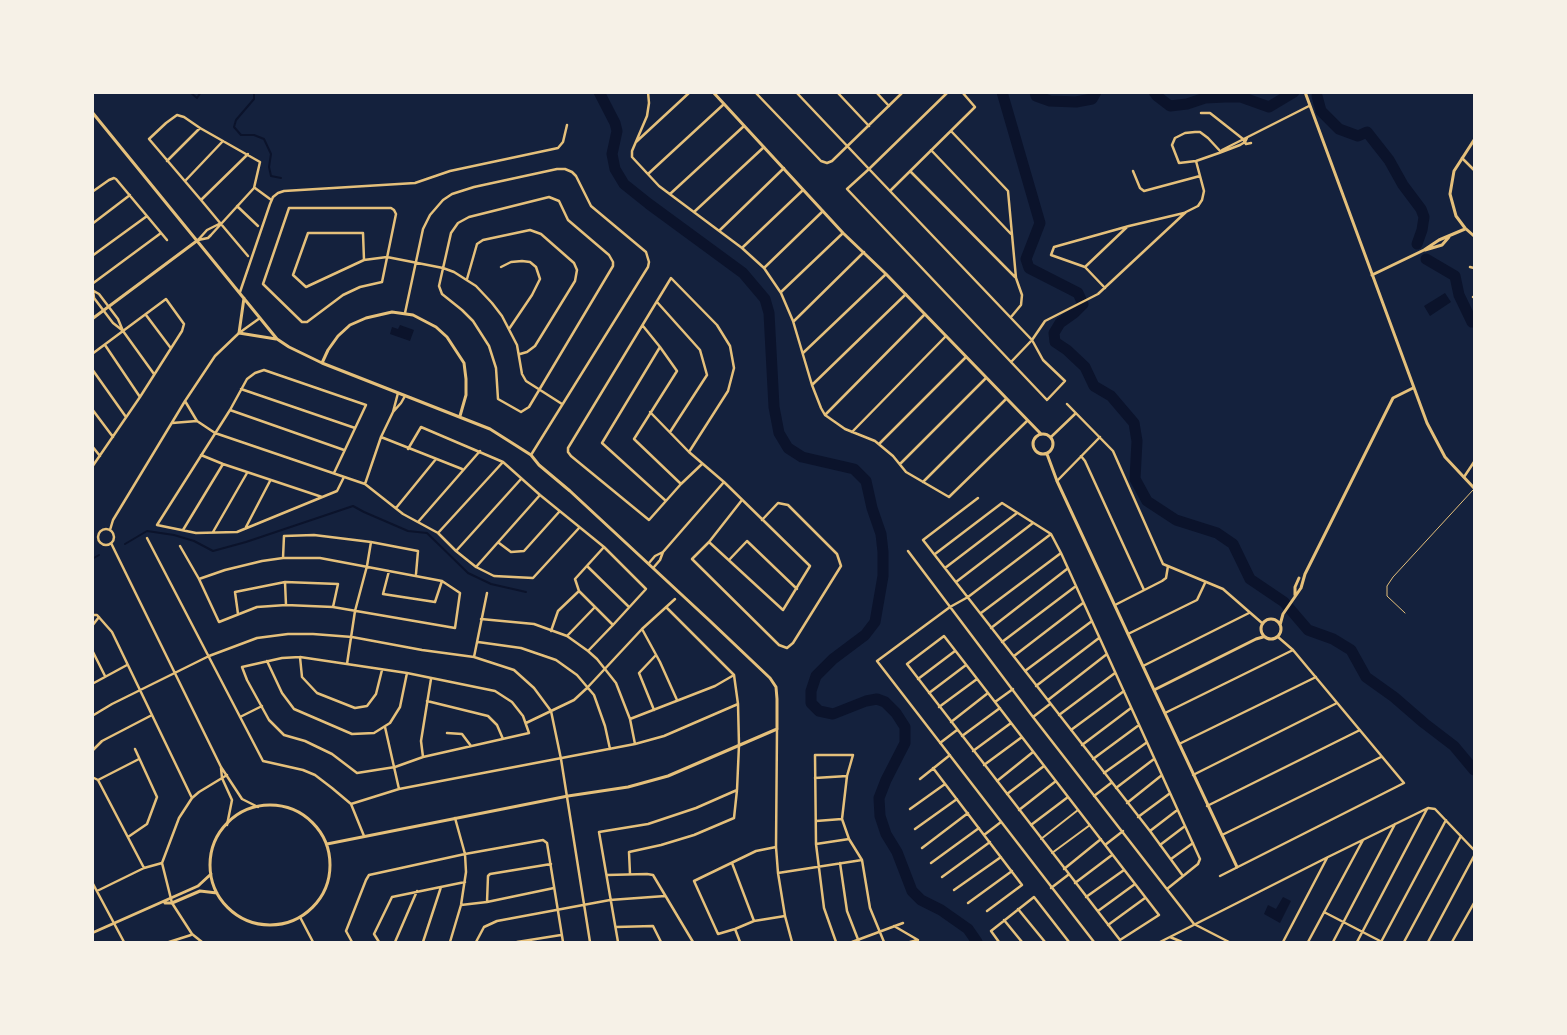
<!DOCTYPE html>
<html>
<head>
<meta charset="utf-8">
<style>
  body { margin:0 }
  #map { position:relative; width:1567px; height:1035px; overflow:hidden; background:#14213d; font-family:"Source Sans 3",sans-serif }
  canvas { display:block }
  .frame { position:absolute; inset:0; border:94px solid #f6f1e7; pointer-events:none }
</style>
</head>
<body>
<div id="map">
<canvas width="1567" height="1035"></canvas>
<div class="frame"></div>
</div>
<script>
const c = document.querySelector('canvas').getContext('2d');
c.lineJoin = 'round';
function fill(path, color) { c.fillStyle = color; c.fill(path, 'evenodd'); }
const shape = rows => new Path2D(rows.map(r => 'M' + r).join(''));
function strokePath(path, color, width, dash) { c.strokeStyle = color; c.lineWidth = width; c.lineCap = dash ? 'butt' : 'round'; c.setLineDash(dash || []); c.stroke(path); }
fill(shape([
  [1445,293,1451,302,1430,316,1424,306],
  [400,325,414,330,410,341,390,334,392,327,398,329],
  [1283,897,1291,901,1280,923,1264,914,1268,905,1276,909]
]), '#0b132b');
strokePath(shape([
  [190,92,197,98,201,92],
  [254,92,254,99,236,120,234,127,241,135,254,135,264,139,271,154,269,167,271,176,281,178],
  [125,544,147,531,174,535,194,541,213,551,246,542,353,506,364,512,408,531,427,533,468,573,491,584,526,592],
  [92,559,99,555]
]), '#0b132b', 2);
strokePath(shape([
  [599,92,615,123,617,131,612,154,615,169,624,184,649,204,743,273,765,299,769,313,774,407,779,433,788,448,802,457,854,469,866,481,872,508,881,534,883,552,883,576,875,622,865,635,833,659,816,676,811,691,811,703,819,711,833,714,866,701,877,699,885,702,896,713,905,727,905,743,886,780,879,798,880,816,886,834,897,852,912,891,921,900,941,910,968,929,977,942],
  [1002,92,1040,223,1026,259,1029,268,1078,293,1083,304,1074,313,1060,323,1054,333,1055,342,1067,350,1085,367,1094,386,1111,396,1134,423,1137,441,1135,479,1147,501,1176,520,1217,533,1233,544,1250,579,1284,602,1308,630,1333,639,1351,650,1366,677,1394,697,1424,723,1454,746,1474,770],
  [1035,92,1036,96,1050,101,1076,102,1092,99,1096,92],
  [1154,92,1157,96,1170,106,1187,104,1205,98,1225,97,1241,97,1269,107,1294,92],
  [1317,96,1321,111,1339,129,1358,136,1367,132,1389,160,1403,185,1421,209,1424,217,1422,230,1417,244],
  [1426,259,1455,276,1459,295,1472,322,1474,322]
]), '#0b132b', 11);
strokePath(shape([
  [1405,613,1387,596,1387,586,1393,577,1473,490]
]), '#e5c07b', 1);
strokePath(shape([
  [1041,839,1078,810],
  [1052,853,1090,825]
]), '#e5c07b', 2);
strokePath(shape([
  [648,92,649,103,647,116,632,151,632,157,659,186,742,248,764,268,781,293,793,321,812,385,821,408,825,415,845,429,875,441,893,456,906,472,949,497,1027,421],
  [755,92,821,161,827,163,832,161,903,92],
  [796,92,869,169,1032,340,1043,360,1065,381,1047,400,847,189,869,169,948,92],
  [837,92,869,126],
  [876,92,889,106],
  [1201,113,1210,113,1243,139,1246,144,1251,143],
  [951,131,1008,191,1016,278,1022,295,1021,305,1011,317],
  [636,142,690,92],
  [931,150,1011,234],
  [1222,150,1309,106],
  [1221,152,1208,138,1200,132,1195,132,1185,133,1175,138,1172,145,1179,163,1196,161,1219,153,1240,145,1245,142,1247,138],
  [1462,158,1474,170],
  [167,161,200,128],
  [910,171,1015,277],
  [1133,171,1140,188,1144,191,1200,176],
  [648,174,724,104],
  [185,181,223,141],
  [255,188,270,199],
  [890,191,975,107,962,92],
  [92,192,109,180,114,178,116,179,167,240],
  [670,194,744,126],
  [549,197,559,201,568,220,609,255,613,262,613,266,529,407,521,412,498,399,496,368,489,346,473,321,462,310,442,294,439,286,451,233,458,223,469,217,549,197],
  [201,200,248,154],
  [237,206,258,226],
  [289,208,391,208,394,210,396,214,382,282,360,287,343,295,307,322,302,322,263,284,289,208],
  [694,212,764,147],
  [92,224,130,195],
  [719,231,784,168],
  [198,240,208,238,211,235,221,224,254,188,260,162,200,128,184,117,177,115,166,123,149,139,201,200,221,224,248,256],
  [198,240,207,230,219,224],
  [743,247,803,190],
  [92,256,147,216],
  [364,260,363,233,308,233,293,275,306,287,364,260,387,257,443,268,454,272,476,286,492,303,502,316,517,345,522,374,526,381,562,404],
  [501,267,511,262,522,261,530,262,536,267,540,279,532,295,509,329],
  [1085,267,1127,227],
  [1470,267,1474,268],
  [764,268,823,211],
  [467,279,477,244,483,240,530,230,541,234,574,263,577,270,575,281,535,346,527,352,520,354],
  [92,284,161,233],
  [1105,288,1085,267,1051,255,1054,247,1129,226,1184,213],
  [92,290,99,294,118,319,123,331,154,374],
  [93,290,94,298,113,323,122,330],
  [240,292,270,204,273,197,278,193,284,191,415,183,450,171,558,148,563,142,567,125],
  [781,292,843,233],
  [1473,297,1474,297],
  [657,302,700,350,707,375,670,432],
  [405,313,423,229,430,215,443,200,452,194,474,187,557,169,565,169,572,172,576,176,591,206,646,252,649,262,648,267,531,455],
  [146,315,170,347],
  [794,321,864,252],
  [643,326,660,347,677,371,634,439,681,484],
  [105,345,140,397],
  [660,347,602,443,666,501],
  [803,353,886,274],
  [92,354,166,299,184,324,182,331,140,397,92,467],
  [1011,362,1032,340,1045,321,1098,294,1186,212,1198,206,1202,200,1204,191,1196,161],
  [92,369,126,417],
  [812,385,906,294],
  [241,389,355,428],
  [398,393,393,412,401,403,405,396],
  [1067,404,1113,451,1163,564,1223,589,1262,623],
  [92,409,113,437],
  [230,410,344,450],
  [650,412,689,452,724,482,810,566,783,610,709,542,692,559,779,645,787,648,793,643,841,566,837,554,788,505,778,503,762,520],
  [825,415,925,314],
  [197,421,185,401,215,356,239,333,260,318],
  [172,423,197,421,215,433,365,484,403,514,438,533,456,551,476,567,494,576,533,578,579,528],
  [852,432,946,336],
  [381,437,462,469],
  [1051,437,1076,413],
  [879,444,966,357],
  [92,446,100,456],
  [408,449,421,427,503,462,540,495,604,547],
  [689,452,728,391,734,368,730,346,717,325,671,278,568,448,568,452,571,456,649,520,681,484,702,464],
  [201,455,223,464,322,497],
  [1081,456,1085,461,1144,590],
  [900,464,986,378],
  [334,473,366,405,264,370,255,373,247,379,230,410,157,525,196,533,237,532,337,491,344,477],
  [1464,477,1474,462],
  [1057,481,1100,437],
  [923,482,1006,399],
  [365,484,381,437,393,412],
  [978,498,923,540,1150,831,1183,876],
  [396,508,436,459],
  [418,522,480,451],
  [246,527,270,481],
  '98 537a8 8 0 1 1 16 0a8 8 0 1 1-16 0Z',
  [110,530,113,520,185,401],
  [183,530,223,464],
  [213,532,247,473],
  [438,533,503,462],
  [1051,534,968,597,950,607,877,661,1094,942],
  [147,538,263,761,303,770,315,775,332,788,351,804,364,836],
  [709,542,742,500],
  [111,543,221,767,242,799,258,807],
  [499,543,511,552,524,551,559,512],
  [180,546,199,579,219,622,257,607,286,605,333,607,455,628,460,593,442,581,320,558,283,558,262,561,225,570,199,579],
  [456,551,521,479],
  [908,551,1033,717,1194,924,1229,942],
  [935,554,1002,503,1051,534,1061,553,1200,859,1198,864,1167,889],
  [283,558,284,536,314,535,371,542,418,551,416,574],
  [729,560,747,541,797,589],
  [649,563,655,556,663,552],
  [587,566,629,607],
  [476,567,540,495],
  [654,567,660,560,663,552,724,482],
  [945,568,1017,513],
  [389,571,383,594,435,602,442,581],
  [285,582,286,605],
  [956,582,1033,523],
  [1115,605,1162,581,1166,578,1168,566],
  [981,613,1061,553],
  [238,614,235,592,285,582,338,584,333,607],
  [92,615,97,615,112,632,192,798],
  [481,619,534,624,567,636,588,651,597,659,616,683,630,719,635,744],
  [92,626,99,617],
  [991,628,1067,569],
  [642,629,660,662,677,700],
  [551,631,558,611,579,591],
  [1128,634,1197,600,1205,583],
  [567,636,594,608],
  [478,642,521,648,556,660,577,675,594,695,605,726,610,749],
  [1002,642,1076,586],
  [92,650,105,676],
  [588,651,613,625,646,589,604,547,575,579,579,591,613,625],
  [1014,656,1083,603],
  [300,657,407,673,495,691,512,702,523,716,529,733,423,757,395,767,357,773,332,754,305,741,284,735,269,720,247,680,242,667,282,658,300,657],
  [300,657,302,677,317,693,355,708,367,706,376,694,382,670],
  [474,657,487,593],
  [267,661,282,693,294,709,352,734,374,733,390,723,400,707,407,673],
  [347,664,355,611,367,566,371,542],
  [1143,666,1249,613],
  [1025,671,1092,621],
  [918,679,955,651],
  [92,684,127,665],
  [1036,686,1099,638],
  [929,693,966,665],
  [1048,700,1107,654],
  [427,701,488,716,497,725,503,739],
  [995,702,944,636,907,664,1120,940,1159,915,995,702,1013,689],
  [939,707,977,679],
  [654,710,639,673,656,655],
  [1165,713,1293,650],
  [1059,715,1115,673],
  [92,716,112,704,209,656,257,638,288,634,313,634,352,637,422,650,474,657,514,670,534,688,551,711,561,759,590,942],
  [240,717,262,706],
  [1033,717,1050,704],
  [630,719,715,686,734,675],
  [951,722,988,693],
  [526,723,574,700,587,688,642,629,675,599],
  [385,727,399,789],
  [777,729,776,847,778,873,785,916,792,942],
  [1071,730,1124,691],
  [447,733,462,734,471,746],
  [962,736,1000,708],
  [940,743,957,730],
  [1179,744,1316,677],
  [1082,745,1131,708],
  [92,751,102,741,152,715],
  [973,751,1011,723],
  [423,757,421,741,431,679],
  [1093,759,1139,725],
  [984,765,1022,737],
  [221,768,222,778,232,800,227,825],
  [933,768,1022,885,987,911],
  [1104,773,1146,743],
  [1193,775,1337,703],
  [92,777,98,780,144,868],
  [815,778,847,776],
  [920,779,950,755],
  [98,780,139,759],
  [997,781,1033,752],
  [1116,788,1154,759],
  [1007,794,1044,766],
  [1094,796,1111,783],
  [1127,803,1162,775],
  [351,804,399,789,635,744,664,736,738,704],
  [1207,806,1360,730],
  [910,809,945,784],
  [1019,810,1056,781],
  [1138,817,1169,794],
  [816,821,842,819],
  [1031,825,1068,797],
  [915,829,957,799],
  [1150,831,1176,811],
  [984,835,1001,822],
  [1222,835,1381,757],
  [128,837,147,824,157,797,135,749],
  [816,844,849,839],
  [1105,845,1123,831],
  [1160,845,1185,826],
  [776,847,756,851,694,881,718,934,735,929,754,921,785,916],
  [922,848,968,813],
  [1171,859,1193,843],
  [732,863,754,921],
  [840,863,847,911,859,942],
  [931,863,979,828],
  [1064,869,1101,839],
  [778,873,862,860],
  [630,874,629,852,661,845,694,835,734,818,737,790,739,745,738,704,734,675,666,607],
  [607,875,647,874,653,875,693,942],
  [1220,876,1404,783,1293,650,1278,637],
  [942,877,990,842],
  [92,882,124,942],
  [1075,883,1112,855],
  [1051,888,1068,875],
  [954,890,1001,857],
  [97,891,144,868,162,863],
  [1086,897,1124,870],
  [487,902,488,876,490,874,551,864],
  [968,903,1012,871],
  [461,905,487,902,554,888],
  [1018,909,1045,942],
  [1098,911,1135,884],
  [1324,912,1382,942],
  [300,917,313,942],
  [1004,920,1022,942],
  [1108,925,1145,898],
  [894,926,918,940,910,942],
  [616,927,653,926,661,942],
  [735,929,740,942],
  [1170,937,1182,942],
  [169,942,191,935],
  [202,942,192,934,172,903,162,863,179,818,192,798,199,792,227,775],
  [352,942,346,931,366,880,369,875,465,854,543,840,547,843,563,942],
  [379,942,374,934,392,897,465,882],
  [395,942,417,891],
  [423,942,441,887],
  [450,942,461,905,466,872,465,854,455,818],
  [476,942,484,927,497,921,610,900,665,896],
  [517,942,561,935],
  [618,942,599,832,648,824,696,808,737,790],
  [836,942,824,908,816,844,815,755,853,755,847,776,842,819,849,839,862,860,870,908,884,942],
  [852,942,903,923],
  [999,942,991,931,1034,897,1069,942],
  [1160,942,1328,857,1428,808,1435,809,1474,850],
  [1283,942,1327,858],
  [1308,942,1363,840],
  [1333,942,1395,824],
  [1357,942,1427,809],
  [1381,942,1446,820],
  [1404,942,1461,836],
  [1428,942,1474,856],
  [1452,942,1474,903]
]), '#e5c07b', 2.5);
strokePath(shape([
  [713,92,843,233,886,274,1041,434],
  [1305,92,1427,423,1445,457,1474,488],
  [92,112,277,339,289,347,322,363,490,429,531,455,539,465,570,491,710,621,770,678,776,687,777,699,777,729,668,776,628,787,568,796,327,844],
  [1474,140,1454,171,1450,194,1456,216,1465,228,1474,236],
  [1425,250,1442,245,1449,237],
  [1372,275,1424,250,1439,240,1465,229],
  [244,298,239,333,276,339],
  [92,319,198,240],
  [322,363,328,350,338,336,350,325,366,318,392,312,413,315,436,327,447,337,464,363,466,379,466,395,460,416],
  '1033 444a10 10 0 1 1 20 0a10 10 0 1 1-20 0Z',
  [1047,454,1057,481,1154,690,1237,867],
  [1295,595,1295,587,1299,578],
  '1261 629a10 10 0 1 1 20 0a10 10 0 1 1-20 0Z',
  [1280,625,1283,614,1301,588,1305,574,1393,398,1413,388],
  [1154,690,1256,639,1263,637],
  '210 865a60 60 0 1 1 120 0a60 60 0 1 1-120 0Z',
  [165,903,172,903,200,891,217,893],
  [92,933,198,886,211,874]
]), '#e5c07b', 3);
</script>
</body>
</html>
